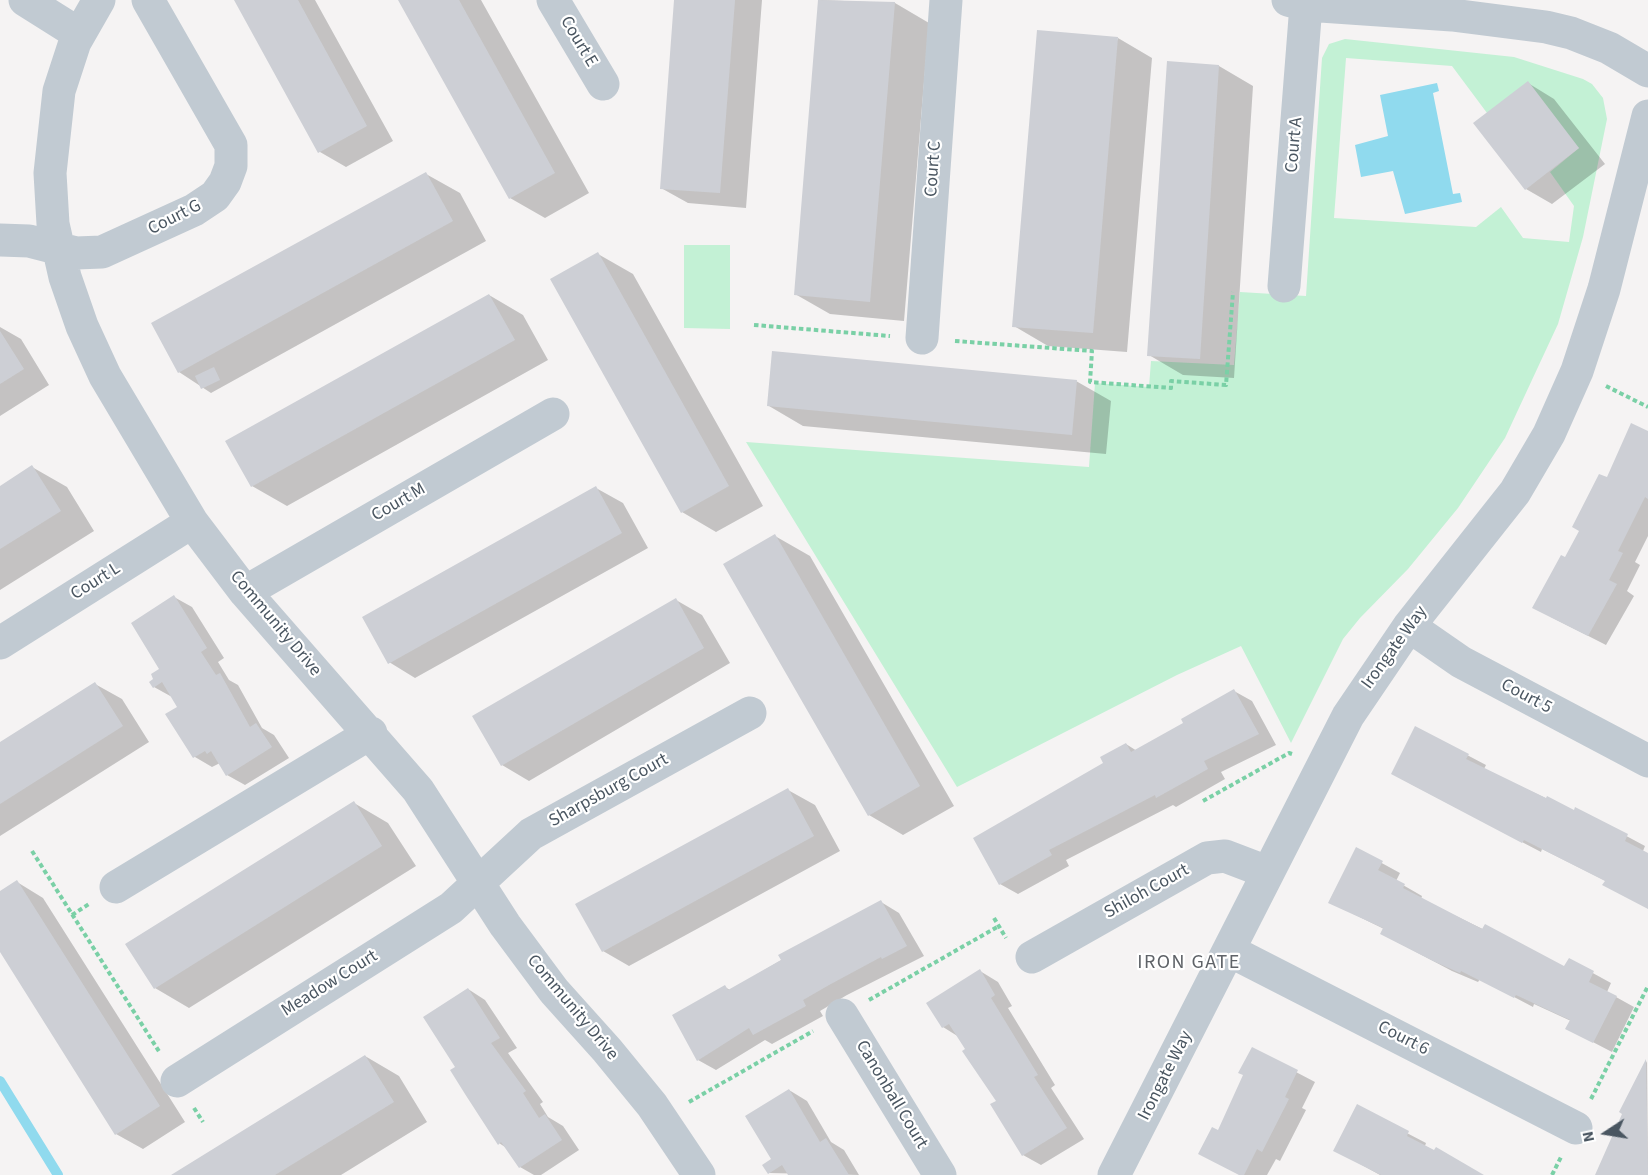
<!DOCTYPE html>
<html>
<head>
<meta charset="utf-8">
<style>
  body { margin:0 }
  #map { position:relative; width:1648px; height:1175px; overflow:hidden; background:#f5f3f3; font-family:"Source Sans 3",sans-serif }
  canvas { display:block }
  .north { position:absolute; left:1576px; top:1103px; width:60px; height:60px; -webkit-text-stroke:4px #fff; paint-order:stroke; rotate:258deg; font-size:16px; font-weight:700; line-height:24px; text-align:center; color:#4a5661 }
  .north::after { content:''; display:block; margin:auto; width:21px; height:27px; background:#4a5661; clip-path:polygon(50% 0,100% 100%,50% 72%,0 100%) }
</style>
</head>
<body>
<div id="map">
<canvas width="1648" height="1175"></canvas>
<div class="north">N</div>
</div>
<script>
const c = document.querySelector('canvas').getContext('2d');
c.lineJoin = 'round';
function fill(path, color) { c.fillStyle = color; c.fill(path, 'evenodd'); }
const shape = rows => new Path2D(rows.map(r => 'M' + r).join(''));
function strokePath(path, color, width, dash) { c.strokeStyle = color; c.lineWidth = width; c.lineCap = dash ? 'butt' : 'round'; c.setLineDash(dash || []); c.stroke(path); }
function drawText(font, color, halo, rows, align = 'center') {
  c.font = font + ' "Source Sans 3",sans-serif'; c.lineWidth = 4.5; c.setLineDash([]); c.textBaseline = 'middle'; c.strokeStyle = halo; c.fillStyle = color; for (const [text, x, y, turn = 0] of rows) {
    c.save(); c.translate(x, y); c.rotate((+turn || 0) * Math.PI / 180); c.textAlign = isNaN(turn) ? turn : align; if (halo) c.strokeText(text, 0, 0); c.fillText(text, 0, 0); c.restore();
  }
}
fill(shape([
  [1345,39,1514,57,1583,79,1592,84,1603,98,1607,119,1583,237,1558,324,1505,438,1458,508,1408,569,1360,618,1343,639,1291,743,1241,646,1177,675,957,787,746,442,1089,467,1095,383,1149,387,1151,361,1234,365,1240,292,1306,296,1322,58,1329,44],
  [1346,58,1452,66,1487,113,1579,148,1550,172,1574,206,1569,242,1523,238,1501,207,1476,227,1334,218],
  [684,245,730,245,730,329,684,328]
]), '#c3f1d5');
fill(shape([
  [1437,83,1439,91,1433,93,1453,194,1460,193,1462,202,1405,214,1393,171,1361,177,1355,145,1388,136,1380,95]
]), '#90daee');
fill(shape([
  [236,0,315,0,393,141,346,167,320,152],
  [400,0,481,0,589,193,545,218,510,198],
  [675,0,762,0,746,208,688,203,661,188],
  [820,0,895,3,929,23,904,321,830,314,795,294],
  [1118,38,1152,58,1127,352,1048,346,1014,326],
  [1168,63,1219,66,1253,86,1234,378,1183,375,1149,355],
  [1528,83,1554,99,1605,164,1552,204,1526,189],
  [426,174,460,193,486,241,211,393,179,372],
  [598,254,633,274,763,506,716,532,682,512],
  [489,295,523,315,548,360,287,506,252,486,227,442],
  [0,327,21,339,49,385,0,416],
  [1076,381,1111,401,1106,454,803,426,769,406],
  [1648,433,1648,536,1635,562,1640,565,1627,591,1634,596,1606,645,1551,617,1566,560,1608,479],
  [32,467,67,487,94,531,0,590,0,488],
  [596,488,623,503,648,548,415,678,389,662],
  [775,536,810,556,954,806,903,835,869,815],
  [174,597,192,607,224,658,218,662,229,680,238,685,262,728,274,735,289,758,245,785,227,775,220,763,212,767,195,757,179,707,172,697,154,687,161,669],
  [676,600,702,615,730,663,529,781,502,765],
  [95,684,122,699,149,742,0,836,0,744],
  [1234,691,1252,701,1276,745,1221,772,1225,779,1176,807,1173,805,1066,860,1069,866,1018,894,1000,884,1105,764,1126,744,1137,751,1185,724],
  [1416,728,1486,765,1484,769,1575,812,1576,809,1645,846,1643,851,1648,854,1648,908,1606,881,1542,849,1541,852,1411,784],
  [788,790,815,805,840,851,629,966,603,951],
  [354,803,388,823,416,866,189,1008,155,988],
  [1356,849,1400,873,1396,881,1422,896,1421,899,1565,969,1569,960,1611,983,1607,992,1634,1007,1612,1052,1585,1038,1571,1021,1534,1004,1533,1007,1480,979,1478,982,1452,971,1382,934,1384,929,1329,902],
  [17,882,43,898,185,1122,143,1149,116,1134,0,950,0,893],
  [881,902,899,913,924,956,847,995,820,1011,823,1016,772,1044,765,1040,716,1070,698,1060,725,987,730,990],
  [980,971,998,982,1012,1006,1008,1008,1055,1085,1051,1088,1084,1139,1041,1165,1023,1155,998,1101,967,1050,959,1037,943,1027],
  [468,989,485,1000,517,1048,508,1053,543,1102,540,1104,548,1117,563,1126,579,1150,541,1175,534,1175,520,1167,508,1149,499,1143,457,1067],
  [1252,1049,1315,1082,1302,1108,1306,1110,1280,1161,1276,1159,1267,1175,1240,1175,1219,1132,1245,1075],
  [365,1056,399,1076,427,1122,341,1175,174,1175],
  [1647,1061,1648,1175,1597,1175,1624,1113,1621,1112],
  [789,1090,807,1101,831,1142,844,1150,859,1175,769,1173],
  [1357,1107,1426,1143,1425,1146,1481,1175,1380,1175,1353,1160]
]), '#0003');
strokePath(shape([
  [0,1081,58,1175]
]), '#90daee', 10);
fill(shape([
  [234,0,298,0,367,126,318,153],
  [398,0,459,0,555,173,509,199],
  [674,0,735,0,720,193,660,189],
  [818,0,895,2,870,302,794,295],
  [1037,30,1118,37,1093,333,1012,327],
  [1167,61,1219,65,1200,359,1147,356],
  [1528,81,1579,148,1525,190,1473,123],
  [426,172,453,221,178,373,151,323],
  [598,252,729,486,681,513,550,279],
  [489,294,515,340,251,487,225,441],
  [0,331,24,369,0,384],
  [772,351,1077,380,1072,435,767,406],
  [214,367,220,380,201,389,195,376],
  [1631,423,1648,431,1648,499,1645,497,1618,551,1623,553,1609,580,1617,584,1588,636,1532,608,1561,555,1565,557,1579,531,1572,527,1599,474,1607,477],
  [32,465,61,511,0,549,0,486],
  [596,486,622,533,388,664,362,617],
  [775,534,920,786,868,816,723,564],
  [174,595,207,648,201,652,216,675,220,673,250,727,256,723,272,747,226,776,211,751,207,754,205,751,193,758,165,714,177,707,162,682,153,688,149,682,153,679,151,674,159,669,131,623],
  [676,598,704,648,501,766,472,716],
  [95,682,123,726,0,804,0,742],
  [1234,689,1259,734,1204,761,1208,769,1156,798,1155,795,1049,850,1052,855,999,885,973,838,1103,763,1100,757,1126,743,1131,752,1183,723,1181,719],
  [1415,726,1469,754,1466,759,1546,798,1547,796,1574,810,1575,807,1628,834,1625,841,1648,853,1648,909,1602,885,1605,881,1524,840,1522,843,1391,774],
  [788,788,814,836,602,952,575,904],
  [354,801,382,846,154,989,125,944],
  [1356,847,1383,861,1378,870,1405,884,1403,888,1482,929,1485,924,1564,966,1569,958,1594,971,1589,982,1617,996,1593,1043,1565,1029,1570,1020,1516,995,1514,998,1461,971,1460,973,1433,961,1380,934,1383,928,1328,903],
  [17,880,160,1106,115,1135,0,952,0,891],
  [881,900,907,946,882,959,881,957,829,985,803,1000,806,1006,753,1035,749,1028,697,1061,672,1015,725,985,728,990,781,960,778,955],
  [980,969,995,995,991,998,1038,1075,1034,1077,1067,1128,1022,1156,990,1104,996,1101,962,1051,965,1049,949,1024,942,1028,926,1003],
  [468,988,500,1038,491,1043,526,1091,523,1093,539,1118,545,1114,562,1140,519,1168,501,1142,498,1145,465,1094,450,1070,455,1067,423,1017],
  [1252,1047,1298,1070,1285,1097,1289,1099,1262,1152,1257,1149,1244,1175,1239,1175,1198,1154,1212,1127,1218,1130,1243,1075,1238,1073],
  [365,1055,394,1102,275,1175,171,1175],
  [1646,1059,1648,1175,1595,1175,1622,1114,1619,1112],
  [789,1089,820,1142,826,1138,849,1175,788,1175,782,1165,768,1174,762,1165,771,1159,745,1116],
  [1357,1104,1409,1131,1407,1136,1434,1150,1436,1147,1484,1175,1381,1175,1333,1151]
]), '#cdcfd5');
strokePath(shape([
  [754,325,890,336],
  [955,341,1092,351,1090,382,1171,388,1171,381,1226,385,1233,292],
  [1606,386,1648,407],
  [1203,801,1289,753,1292,754],
  [32,851,160,1053],
  [72,915,89,904],
  [994,918,1006,938],
  [869,1000,999,926],
  [1591,1099,1648,986],
  [689,1102,813,1031],
  [194,1108,203,1122],
  [1552,1175,1561,1157]
]), '#7ad0a6', 4, [4.5, 3]);
strokePath(shape([
  [25,0,79,34],
  [99,0,75,42,59,91,50,173,53,224,65,277,82,326,105,376,192,522,245,592,418,790,505,925,554,991,607,1050,652,1105,699,1175],
  [553,0,603,84],
  [1288,0,1306,5,1452,15,1546,27,1571,33,1609,48,1648,71],
  [0,240,29,241,76,253,102,252,194,210,215,196,225,182,231,166,231,145,148,0],
  [1284,286,1306,5],
  [922,338,946,0],
  [245,592,553,414],
  [1409,626,1461,662,1648,761],
  [0,643,192,522],
  [116,887,371,733],
  [1230,951,1576,1128],
  [1032,957,1207,858,1225,856,1267,872],
  [842,1015,940,1175],
  [177,1081,451,908,531,834,750,713],
  [1114,1175,1348,716,1409,626,1515,492,1549,434,1577,371,1604,289,1648,116]
]), '#c1cad2', 33);
drawText('18px', '#4a5661', '#fff', [
  ["Court E",578,42,59],
  ["Court A",1295,145,-85],
  ["Court C",934,169,-86],
  ["Court G",175,218,-27],
  ["Court M",399,503,-30],
  ["Court L",96,582,-32],
  ["Community Drive",275,624,50],
  ["Irongate Way",1395,648,-54],
  ["Court 5",1526,697,28],
  ["Sharpsburg Court",609,791,-29],
  ["Shiloh Court",1147,892,-29],
  ["Meadow Court",330,984,-32],
  ["Community Drive",572,1008,50],
  ["Court 6",1403,1039,27],
  ["Irongate Way",1166,1076,-63],
  ["Canonball Court",891,1095,59]
]);
c.letterSpacing = '1.5px';
drawText('20px', '#5f6368', '#fff', [
  ["IRON GATE",1189,964]
]);
c.letterSpacing = '0px';
</script>
</body>
</html>
